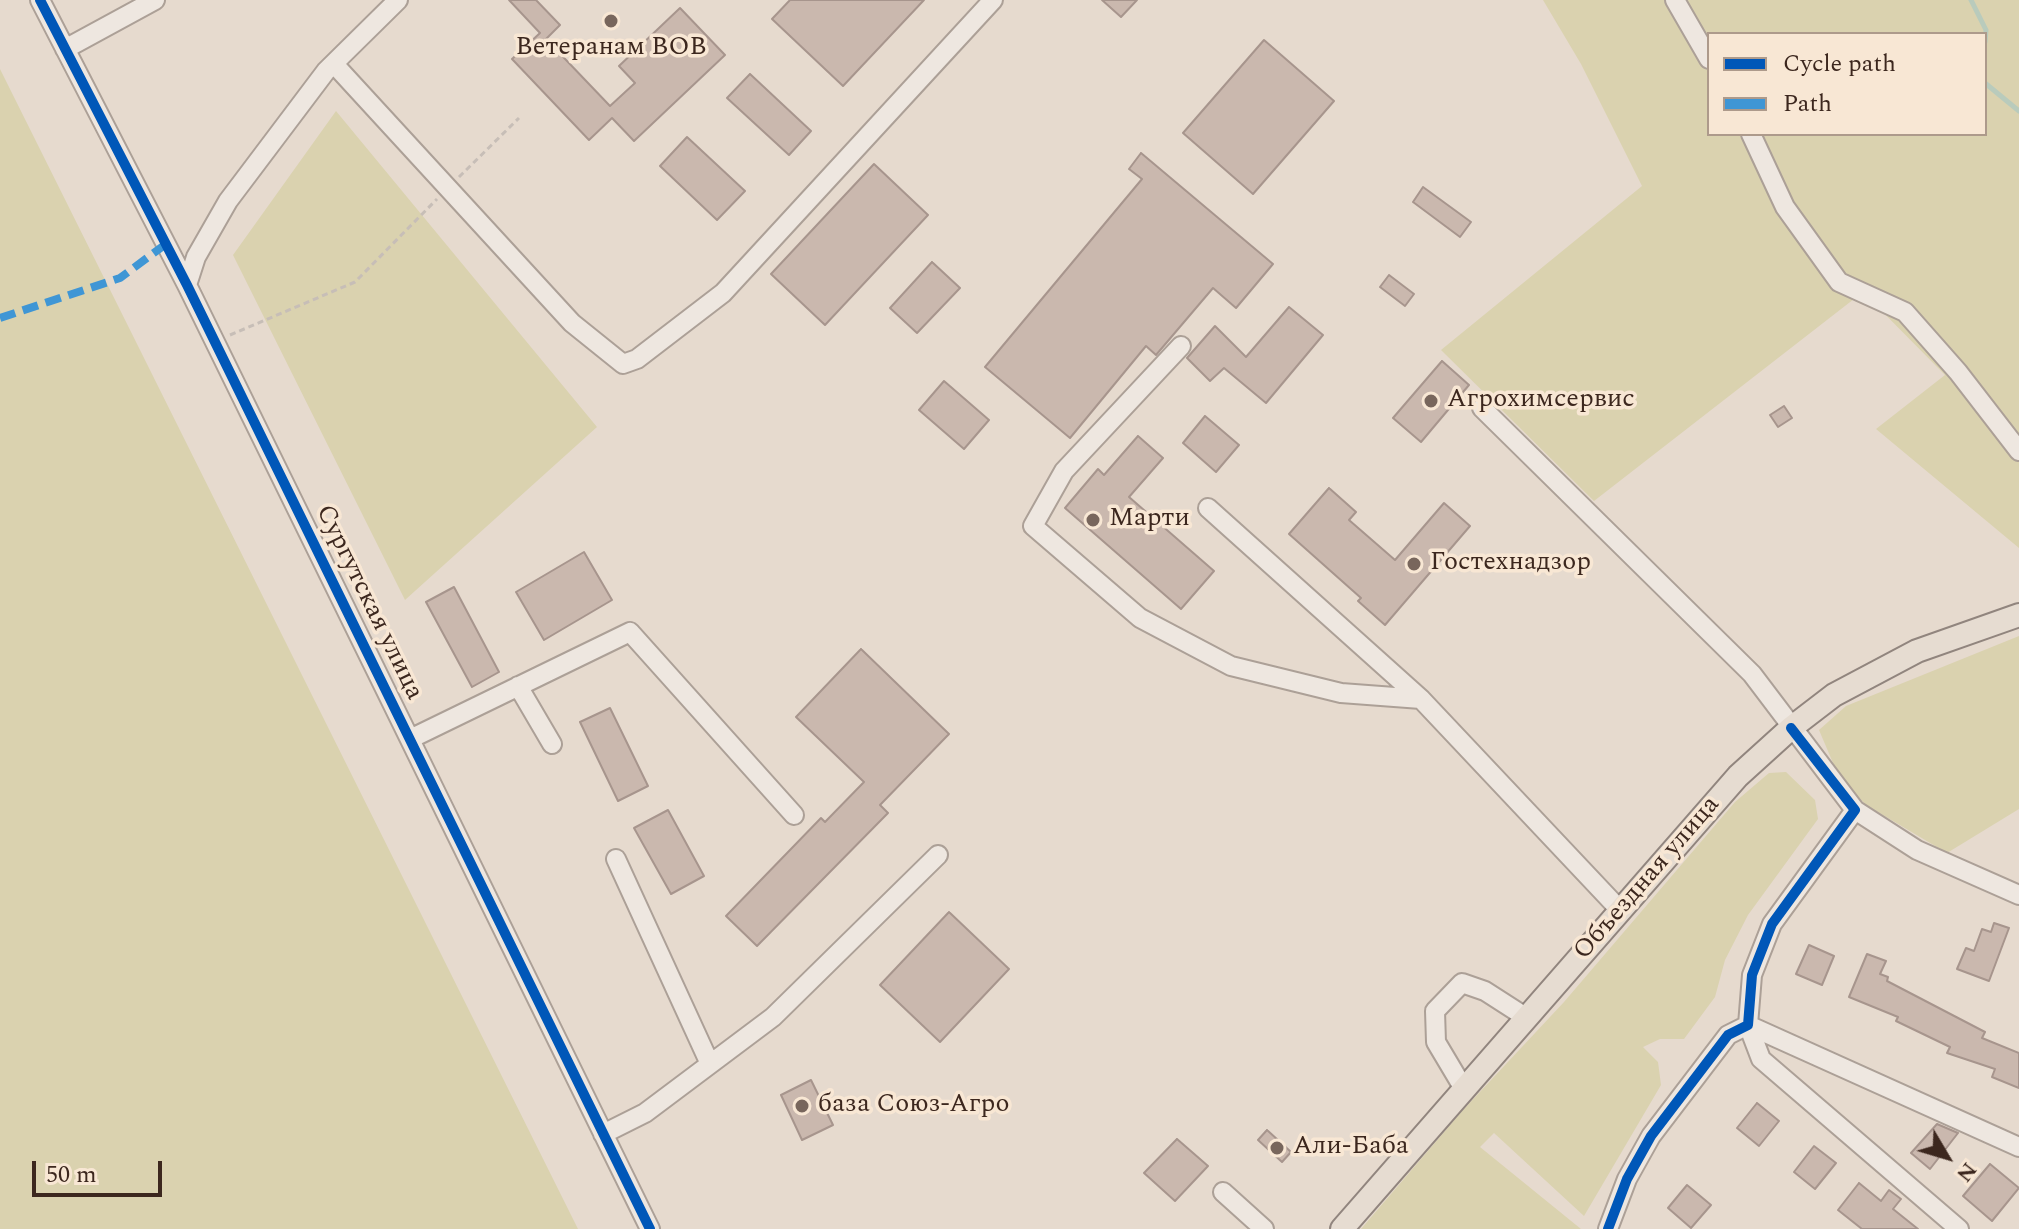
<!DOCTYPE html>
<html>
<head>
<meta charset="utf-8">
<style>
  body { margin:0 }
  #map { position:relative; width:2019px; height:1229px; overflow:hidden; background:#e6dace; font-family:Spectral,serif }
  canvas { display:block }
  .legend { position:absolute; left:1707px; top:32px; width:280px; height:104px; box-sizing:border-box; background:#f8e7d4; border:2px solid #ad9a8b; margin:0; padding:10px 14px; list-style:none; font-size:24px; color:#3c271e }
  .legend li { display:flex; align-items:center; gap:16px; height:40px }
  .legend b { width:40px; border:2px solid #ad9a8b }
  .north { position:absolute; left:1907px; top:1117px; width:80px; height:80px; -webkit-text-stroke:6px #f8e7d4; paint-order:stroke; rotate:128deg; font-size:22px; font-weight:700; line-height:32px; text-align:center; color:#3c271e }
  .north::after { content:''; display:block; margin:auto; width:28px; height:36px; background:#3c271e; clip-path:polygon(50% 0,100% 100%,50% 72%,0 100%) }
  .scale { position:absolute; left:32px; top:1161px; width:130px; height:36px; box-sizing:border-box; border:4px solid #3c271e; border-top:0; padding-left:10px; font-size:24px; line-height:28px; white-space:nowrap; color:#3c271e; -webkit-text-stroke:6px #f8e7d4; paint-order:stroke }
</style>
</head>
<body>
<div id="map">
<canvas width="2019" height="1229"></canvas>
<ul class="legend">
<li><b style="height:10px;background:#0057b8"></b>Cycle path</li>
<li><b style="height:10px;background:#3f96d5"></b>Path</li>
</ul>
<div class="north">N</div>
<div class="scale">50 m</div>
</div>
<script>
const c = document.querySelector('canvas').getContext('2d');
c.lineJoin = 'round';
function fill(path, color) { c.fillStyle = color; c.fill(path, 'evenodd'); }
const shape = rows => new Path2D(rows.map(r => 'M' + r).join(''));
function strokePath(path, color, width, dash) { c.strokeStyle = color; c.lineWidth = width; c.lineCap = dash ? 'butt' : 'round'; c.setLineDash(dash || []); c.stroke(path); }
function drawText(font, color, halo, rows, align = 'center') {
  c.font = font + ' Spectral,serif'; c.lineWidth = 7; c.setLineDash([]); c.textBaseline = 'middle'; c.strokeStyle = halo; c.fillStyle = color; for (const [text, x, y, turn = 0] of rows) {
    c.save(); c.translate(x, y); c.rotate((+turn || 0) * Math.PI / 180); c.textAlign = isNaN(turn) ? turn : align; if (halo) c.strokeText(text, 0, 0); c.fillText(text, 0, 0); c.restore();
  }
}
fill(shape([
  [1543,0,2019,0,2019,548,1876,429,1945,375,1863,292,1594,501,1441,350,1642,186,1581,64],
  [1709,34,1985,34,1985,134,1709,134],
  [0,69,578,1229,0,1229],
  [336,111,597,427,405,600,233,255],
  [2019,636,2019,809,1947,853,1866,805,1839,777,1819,730,1846,706],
  [1786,772,1815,800,1818,819,1748,915,1725,960,1715,997,1684,1039,1660,1039,1643,1047,1658,1062,1661,1085,1584,1216,1494,1133,1480,1147,1581,1229,1361,1229,1463,1110,1564,1002,1735,802,1769,773]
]), '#dad2af');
strokePath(shape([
  [1971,0,1986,30,1985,42],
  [1985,83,2019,111]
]), '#b9cbbc', 5);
const building = shape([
  [509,0,536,0,560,25,546,39,610,106,635,83,619,66,680,8,725,55,634,141,612,118,589,140,512,59,540,33,509,0],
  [790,0,924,0,843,86,772,19,790,0],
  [1102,0,1137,0,1121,17,1102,0],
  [1264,40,1334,101,1253,194,1183,133,1264,40],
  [750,74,811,131,789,155,727,98,750,74],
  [687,137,745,191,717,220,660,166,687,137],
  [1141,153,1273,264,1236,308,1213,288,1156,355,1146,346,1070,438,985,367,1142,179,1129,169,1141,153],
  [874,164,928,215,825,325,771,274,874,164],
  [1423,187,1471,222,1460,237,1413,202,1423,187],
  [932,262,960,288,917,333,890,308,932,262],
  [1389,275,1414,294,1405,306,1380,287,1389,275],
  [1289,307,1323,335,1266,403,1224,368,1210,381,1187,358,1215,326,1246,357,1289,307],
  [1442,361,1469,385,1421,442,1393,418,1442,361],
  [944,381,989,420,964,449,919,410,944,381],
  [1784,406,1792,418,1778,427,1770,415,1784,406],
  [1205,416,1239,445,1216,472,1183,443,1205,416],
  [1138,436,1163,458,1129,497,1214,571,1181,609,1065,508,1098,469,1104,475,1138,436],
  [1329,488,1356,512,1349,520,1395,560,1444,503,1470,526,1385,625,1358,601,1361,598,1289,534,1329,488],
  [584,552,612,600,544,640,516,592,584,552],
  [454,587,499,672,472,687,426,602,454,587],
  [861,649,949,734,880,805,888,813,757,946,726,916,821,818,825,822,864,782,796,717,861,649],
  [610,708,648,786,618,801,580,722,610,708],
  [668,810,704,876,671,894,634,828,668,810],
  [949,912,1009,969,940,1042,880,985,949,912],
  [1994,923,2009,928,1989,981,1957,969,1966,948,1974,951,1982,929,1991,932,1994,923],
  [1809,945,1834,956,1822,985,1796,974,1809,945],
  [1867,954,1886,961,1880,974,1888,977,1887,981,1985,1032,1982,1038,2019,1053,2019,1088,1992,1077,1995,1069,1947,1053,1950,1047,1896,1021,1898,1017,1849,997,1867,954],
  [811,1080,833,1125,802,1140,781,1095,811,1080],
  [1757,1103,1779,1121,1759,1146,1737,1128,1757,1103],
  [1937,1124,1958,1133,1930,1169,1911,1153,1937,1124],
  [1267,1130,1291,1152,1282,1162,1258,1140,1267,1130],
  [1177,1139,1208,1166,1175,1201,1144,1173,1177,1139],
  [1814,1146,1836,1163,1815,1189,1794,1172,1814,1146],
  [1990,1164,2019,1188,1992,1221,1963,1196,1990,1164],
  [1859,1183,1881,1201,1889,1190,1901,1199,1893,1209,1918,1229,1862,1229,1838,1210,1859,1183],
  [1687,1185,1711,1205,1691,1228,1668,1208,1687,1185]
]);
fill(building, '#cab8ae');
strokePath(building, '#a7958d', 2);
const minor = shape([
  [40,0,187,285,650,1229],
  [1675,0,1709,59],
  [65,49,155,0],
  [334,64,572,323,623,364,637,359,723,293,993,0],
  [1751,134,1785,207,1839,282,1905,312,1958,372,2019,451],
  [187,285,196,257,228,201,326,71,398,0],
  [1181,346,1064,471,1033,526,1140,618,1231,666,1341,693,1421,699],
  [1482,408,1752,674,1855,810,1772,924,1752,975,1748,1025,1728,1035,1651,1136,1627,1179,1608,1229],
  [1208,508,1421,699,1620,910],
  [518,686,552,744],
  [410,739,630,632,794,815],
  [1855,810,1917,850,2019,895],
  [616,859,710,1064],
  [1748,1025,1761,1059,1959,1229],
  [1748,1025,2019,1147],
  [1464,1089,1436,1042,1435,1011,1462,983,1485,991,1527,1018],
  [603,1134,645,1113,773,1017,938,855],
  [1223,1192,1264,1229]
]);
const major = shape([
  [1342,1229,1738,776,1791,728,1834,695,1917,651,2019,615]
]);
strokePath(minor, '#aca097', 22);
strokePath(major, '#91857e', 26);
strokePath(shape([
  [459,177,519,118],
  [230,335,355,282,437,199]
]), '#c7beb7', 3, [6, 4]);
strokePath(minor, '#eee7e0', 18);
strokePath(major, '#e6dcd1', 22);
strokePath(shape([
  [0,318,120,278,166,244]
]), '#3f96d5', 8, [16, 8]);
strokePath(shape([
  [40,0,187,285,650,1229],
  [1608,1229,1627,1179,1651,1136,1728,1035,1748,1025,1752,975,1772,924,1855,810,1791,728]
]), '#0057b8', 10);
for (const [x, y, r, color] of [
  [611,21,8,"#78665c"],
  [1431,401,8,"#78665c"],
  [1093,520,8,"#78665c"],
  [1414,564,8,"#78665c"],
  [802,1106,8,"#78665c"],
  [1277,1148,8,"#78665c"]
]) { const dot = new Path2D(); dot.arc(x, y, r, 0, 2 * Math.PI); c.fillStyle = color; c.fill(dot); strokePath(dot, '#f8e7d4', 3); }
drawText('26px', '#3c271e', '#f8e7d4', [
  ["Ветеранам ВОВ",611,49,"center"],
  ["Агрохимсервис",1447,401],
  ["Марти",1109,520],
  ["Гостехнадзор",1430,564],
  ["база Союз-Агро",818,1106],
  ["Али-Баба",1293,1148]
], 'left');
drawText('26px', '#3c271e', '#f8e7d4', [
  ["Сургутская улица",368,603,64],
  ["Объездная улица",1648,879,-49]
]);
</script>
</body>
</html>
